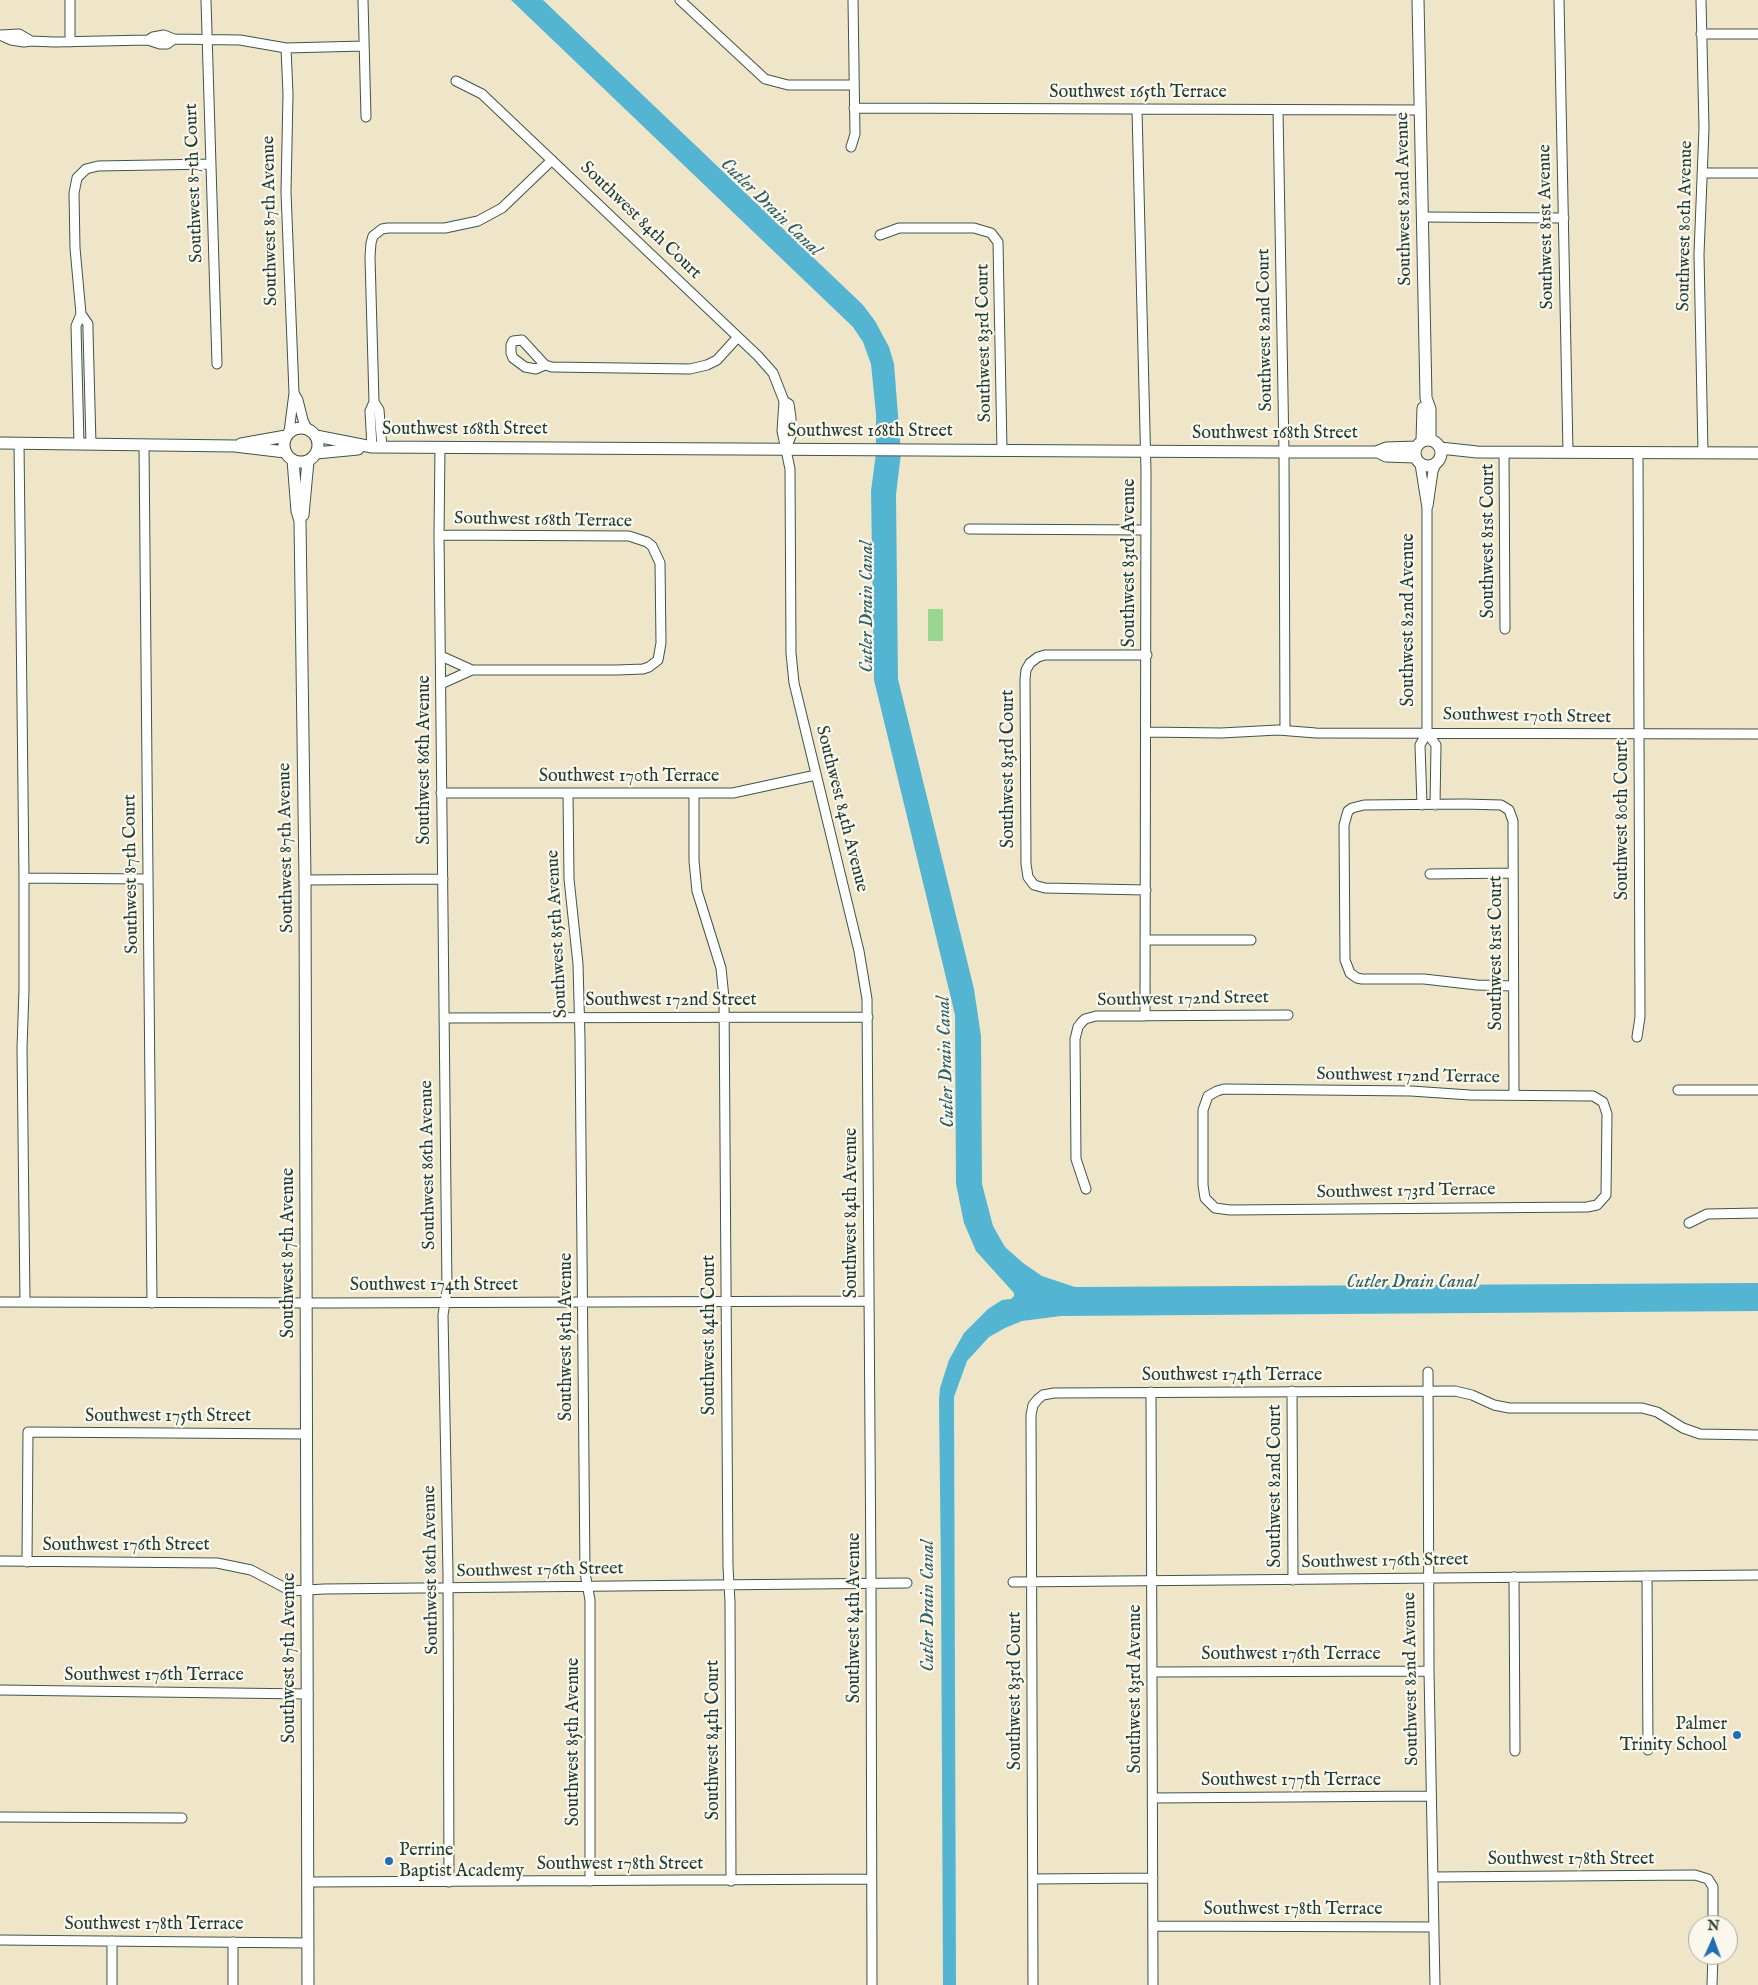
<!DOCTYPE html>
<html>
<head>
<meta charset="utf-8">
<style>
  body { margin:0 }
  #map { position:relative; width:1758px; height:1985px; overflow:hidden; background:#efe5c8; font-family:"IM FELL English",serif }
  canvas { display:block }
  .north { position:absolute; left:1688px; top:1915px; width:50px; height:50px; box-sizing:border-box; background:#fbf7ec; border:1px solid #a3ada2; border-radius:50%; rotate:2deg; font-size:14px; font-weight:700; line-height:20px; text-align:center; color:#1f3d34 }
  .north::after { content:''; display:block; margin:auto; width:18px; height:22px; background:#1f6fb2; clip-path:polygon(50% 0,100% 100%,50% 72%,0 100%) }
</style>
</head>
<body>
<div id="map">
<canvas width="1758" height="1985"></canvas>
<div class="north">N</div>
</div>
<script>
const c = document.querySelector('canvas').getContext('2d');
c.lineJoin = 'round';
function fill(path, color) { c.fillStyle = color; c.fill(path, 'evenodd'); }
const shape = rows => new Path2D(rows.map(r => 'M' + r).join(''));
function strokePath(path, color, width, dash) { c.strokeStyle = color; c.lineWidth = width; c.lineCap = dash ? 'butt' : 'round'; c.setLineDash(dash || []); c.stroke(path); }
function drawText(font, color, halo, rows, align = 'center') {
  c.font = font + ' "IM FELL English",serif'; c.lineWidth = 4.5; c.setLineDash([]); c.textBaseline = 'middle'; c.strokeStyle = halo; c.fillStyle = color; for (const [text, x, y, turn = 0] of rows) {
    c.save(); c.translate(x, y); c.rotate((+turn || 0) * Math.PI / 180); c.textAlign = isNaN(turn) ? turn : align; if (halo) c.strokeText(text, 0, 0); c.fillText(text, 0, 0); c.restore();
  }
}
fill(shape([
  [928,609,943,609,943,641,928,641]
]), '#98d78d');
fill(shape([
  [511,0,543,0,863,305,875,321,889,347,894,364,901,453,896,495,898,679,974,989,981,1036,982,1184,993,1226,1005,1247,1023,1263,1042,1276,1075,1287,1758,1283,1758,1311,1061,1316,1022,1321,1005,1328,989,1337,967,1361,954,1397,956,1985,943,1985,941,1574,939,1401,940,1388,949,1360,964,1333,988,1309,1002,1300,1011,1299,1014,1296,1014,1293,976,1251,964,1223,956,1184,955,1015,874,680,871,491,876,453,876,414,871,364,863,342,853,327]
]), '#53b5d2');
const minor = shape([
  [206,0,217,364],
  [363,0,366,117],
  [680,0,765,79,788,85,854,85],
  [1559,0,1568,452],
  [1701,0,1704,128,1699,254,1703,453],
  [1701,34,1758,34],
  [0,35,11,40,24,42,31,41,54,42,148,40,153,37,164,35,174,39,240,40,286,48,364,46],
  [1,35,19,34,31,41],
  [148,40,160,44,167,44,174,39],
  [70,42,70,0],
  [286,48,288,94,286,192,294,393,289,432],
  [456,81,482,94,758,356,773,373,784,401,782,431,790,469,791,653,794,683,859,951,867,999,871,1583,872,1985],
  [854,108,1421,110],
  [1137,110,1146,471,1145,1016],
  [1278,110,1284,452,1285,730],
  [851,147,855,134,853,0],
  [1702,173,1758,173],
  [1422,217,1564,218],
  [880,235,899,228,974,228,991,233,998,242,1002,450],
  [545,365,536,369,525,367,513,358,511,353,511,345,513,341,522,340,545,365,552,367,690,369,707,365,717,360,737,338],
  [294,393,298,400,303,420,307,429],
  [784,401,789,404,791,418,791,436,786,449],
  [19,443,24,878,24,990,22,1048,25,1302],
  [79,444,76,326,81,314],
  [91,444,88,331,88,324,81,314,75,248,74,193,77,178,86,169,98,166,211,164],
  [144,446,152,1303],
  [372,447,370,411,374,402],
  [382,447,379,410,374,402,370,257,371,243,373,236,382,229,388,228,445,228,478,221,502,208,552,160],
  [440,447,439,535,447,1290,443,1315,448,1574,449,1882],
  [1504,452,1505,629],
  [1420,464,1427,508,1427,733,1420,745,1422,805],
  [1428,506,1433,471,1436,464],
  [969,529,1146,530],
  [439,535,629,536,647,542,652,546,660,563,661,643,658,660,649,667,643,669,617,670,472,670,441,684],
  [441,656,472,670],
  [1146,732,1221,733,1278,730,1316,733,1758,734],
  [1427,733,1436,745,1435,805],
  [441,793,733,793,816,775],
  [568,793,569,879,578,964,580,1039,585,1573,590,1600,590,1881],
  [694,793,694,861,697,891,721,968,724,998,728,1567,730,1602,731,1881],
  [1430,874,1513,873],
  [24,878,148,879],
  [305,880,443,879],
  [1146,890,1045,888,1034,885,1028,877,1026,864,1025,679,1026,670,1030,663,1038,657,1045,655,1147,655],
  [1145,940,1251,940],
  [1513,986,1477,985,1424,979,1362,979,1357,978,1350,973,1345,960,1344,825,1348,811,1352,808,1364,805,1464,804,1501,805,1509,810,1513,821,1514,1095],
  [444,1018,868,1017],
  [1637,1037,1640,1017,1638,453],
  [1224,1089,1411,1091,1470,1095,1593,1096,1603,1102,1607,1114,1606,1195,1597,1205,1587,1207,1230,1210,1215,1208,1205,1198,1203,1185,1203,1110,1208,1096,1217,1091,1224,1089],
  [1678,1090,1758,1090],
  [1086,1189,1076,1159,1075,1039,1078,1027,1081,1023,1085,1019,1096,1016,1288,1015],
  [1689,1223,1707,1214,1758,1213],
  [0,1302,329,1303,869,1301],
  [1428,1372,1429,1671,1435,1985],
  [1292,1391,1293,1580],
  [1151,1392,1153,1985],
  [0,1561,217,1563,251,1570,291,1591,324,1589,907,1583],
  [27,1562,28,1432,307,1434],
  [1647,1576,1648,1750],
  [1514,1577,1515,1751],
  [1013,1582,1758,1575],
  [1153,1672,1429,1671],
  [0,1690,308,1694],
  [1153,1798,1430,1796],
  [0,1817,182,1818],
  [1433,1877,1695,1875,1708,1879,1713,1887,1713,1925],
  [1033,1879,1153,1878],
  [309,1882,871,1879],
  [1153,1926,1434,1927],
  [0,1940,308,1943],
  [233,1942,233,1985],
  [112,1985,112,1941],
  [1033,1985,1031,1415,1033,1405,1038,1399,1043,1395,1054,1393,1455,1391,1472,1395,1494,1405,1509,1408,1642,1408,1657,1412,1683,1428,1700,1434,1758,1435],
  [1712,1985,1713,1955]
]);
const tertiary = shape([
  [1418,0,1426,398,1430,409,1430,440],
  '284 445a17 17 0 1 1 34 0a17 17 0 1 1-34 0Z',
  [316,436,372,447,1284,452,1376,452,1386,448,1416,447],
  '1415 453a13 13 0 1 1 26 0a13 13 0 1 1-26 0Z',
  [1422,441,1423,408],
  [0,443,235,446,285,452],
  [241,444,286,436],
  [1440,448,1477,452,1758,453],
  [316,453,358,449],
  [1380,453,1386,456,1415,457],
  [293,460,297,511,300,521,305,880,308,1985],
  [303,515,308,461]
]);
strokePath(minor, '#3e564a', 11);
strokePath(tertiary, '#3e564a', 13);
strokePath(minor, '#fff', 9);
strokePath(tertiary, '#fff', 11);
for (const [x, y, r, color] of [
  [1737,1735,5,"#1f6fb2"],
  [389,1861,5,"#1f6fb2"]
]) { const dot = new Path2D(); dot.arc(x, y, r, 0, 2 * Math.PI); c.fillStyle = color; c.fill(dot); strokePath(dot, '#fbf7ec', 2); }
drawText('18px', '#1f3d34', '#fbf7ec', [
  ["Southwest 165th Terrace",1138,93],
  ["Southwest 87th Court",195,183,-92],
  ["Southwest 82nd Avenue",1405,199,-91],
  ["Southwest 87th Avenue",271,221,-91],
  ["Southwest 84th Court",640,221,44],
  ["Southwest 80th Avenue",1686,226,-89],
  ["Southwest 81st Avenue",1547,227,-91],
  ["Southwest 82nd Court",1266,330,-91],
  ["Southwest 83rd Court",985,343,-91],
  ["Southwest 168th Street",465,430],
  ["Southwest 168th Street",870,432],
  ["Southwest 168th Street",1275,434],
  ["Southwest 168th Terrace",543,521,1],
  ["Southwest 81st Court",1489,541,-90],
  ["Southwest 83rd Avenue",1130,563,-90],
  ["Southwest 82nd Avenue",1409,620,-90],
  ["Southwest 170th Street",1527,717,1],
  ["Southwest 86th Avenue",425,760,-90],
  ["Southwest 83rd Court",1009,769,-90],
  ["Southwest 170th Terrace",629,777],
  ["Southwest 84th Avenue",841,809,76],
  ["Southwest 80th Court",1623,820,-90],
  ["Southwest 87th Avenue",287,848,-91],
  ["Southwest 87th Court",132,874,-91],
  ["Southwest 85th Avenue",558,934,-93],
  ["Southwest 81st Court",1497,953,-90],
  ["Southwest 172nd Street",1183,1000,-1],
  ["Southwest 172nd Street",671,1001],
  ["Southwest 172nd Terrace",1408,1077,1],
  ["Southwest 86th Avenue",429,1165,-91],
  ["Southwest 173rd Terrace",1406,1192,-1],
  ["Southwest 84th Avenue",852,1213,-90],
  ["Southwest 87th Avenue",289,1253,-90],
  ["Southwest 174th Street",434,1286],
  ["Southwest 84th Court",710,1335,-90],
  ["Southwest 85th Avenue",567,1337,-90],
  ["Southwest 174th Terrace",1232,1376],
  ["Southwest 175th Street",168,1417],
  ["Southwest 82nd Court",1276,1486,-90],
  ["Southwest 176th Street",126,1546],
  ["Southwest 176th Street",1385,1562,-1],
  ["Southwest 86th Avenue",432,1570,-91],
  ["Southwest 176th Street",540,1571,-1],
  ["Southwest 84th Avenue",855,1618,-90],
  ["Southwest 176th Terrace",1291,1655],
  ["Southwest 87th Avenue",290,1658,-90],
  ["Southwest 176th Terrace",154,1676],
  ["Southwest 82nd Avenue",1412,1679,-91],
  ["Southwest 83rd Avenue",1136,1689,-90],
  ["Southwest 83rd Court",1016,1691,-90],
  ["Southwest 84th Court",714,1740,-90],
  ["Southwest 85th Avenue",574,1742,-90],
  ["Southwest 177th Terrace",1291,1781],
  ["Southwest 178th Street",1571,1860],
  ["Southwest 178th Street",620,1865],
  ["Southwest 178th Terrace",1293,1910],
  ["Southwest 178th Terrace",154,1925]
]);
drawText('18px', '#1f3d34', '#fbf7ec', [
  ["Palmer",1727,1725],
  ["Trinity School",1727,1746],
  ["Perrine",399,1851,"left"],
  ["Baptist Academy",399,1872,"left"]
], 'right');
drawText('italic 19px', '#2f6163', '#fbf7ec', [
  ["Cutler Drain Canal",770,208,44],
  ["Cutler Drain Canal",868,607,-90],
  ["Cutler Drain Canal",947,1062,-92],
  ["Cutler Drain Canal",1412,1283],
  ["Cutler Drain Canal",929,1606,-90]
]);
</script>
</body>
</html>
